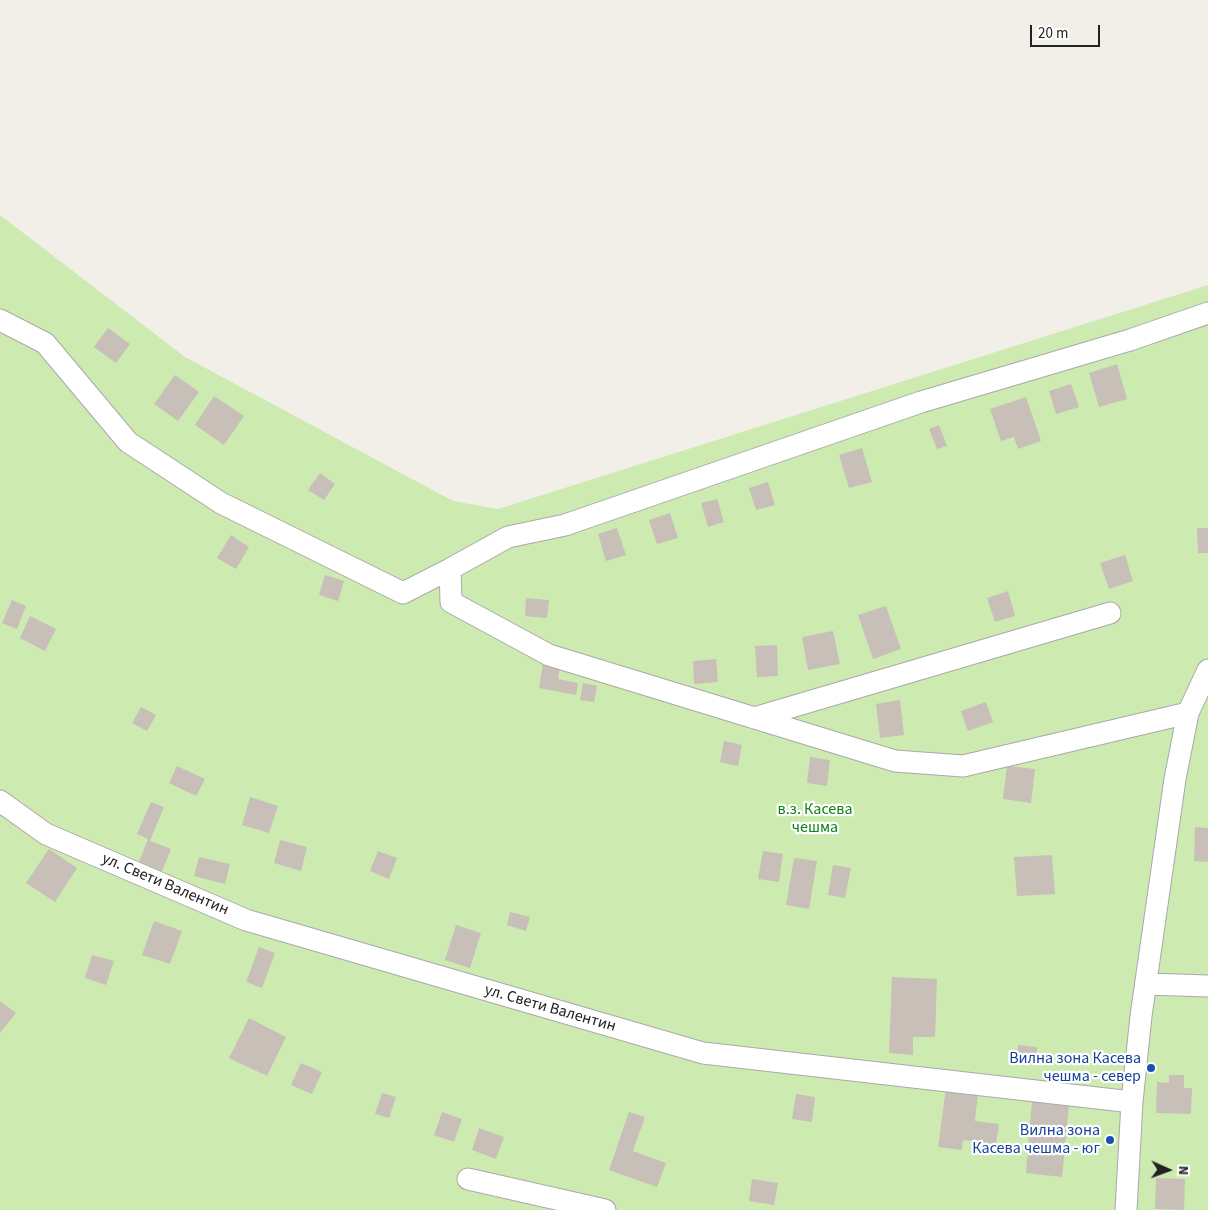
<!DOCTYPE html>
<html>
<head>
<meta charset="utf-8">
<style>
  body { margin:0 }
  #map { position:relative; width:1208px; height:1210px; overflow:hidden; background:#f2efe9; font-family:"Source Sans 3",sans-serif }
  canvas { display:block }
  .north { position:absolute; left:1143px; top:1145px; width:50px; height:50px; -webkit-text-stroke:4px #fff; paint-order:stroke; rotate:92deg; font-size:14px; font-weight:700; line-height:20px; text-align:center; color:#222 }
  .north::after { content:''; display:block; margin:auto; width:18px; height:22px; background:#222; clip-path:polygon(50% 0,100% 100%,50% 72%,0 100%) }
  .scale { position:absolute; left:1030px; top:25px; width:70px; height:22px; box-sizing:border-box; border:2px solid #222; border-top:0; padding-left:6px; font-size:15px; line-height:18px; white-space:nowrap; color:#222; -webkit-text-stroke:4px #fff; paint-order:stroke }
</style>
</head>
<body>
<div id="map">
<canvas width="1208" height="1210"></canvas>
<div class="north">N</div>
<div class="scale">20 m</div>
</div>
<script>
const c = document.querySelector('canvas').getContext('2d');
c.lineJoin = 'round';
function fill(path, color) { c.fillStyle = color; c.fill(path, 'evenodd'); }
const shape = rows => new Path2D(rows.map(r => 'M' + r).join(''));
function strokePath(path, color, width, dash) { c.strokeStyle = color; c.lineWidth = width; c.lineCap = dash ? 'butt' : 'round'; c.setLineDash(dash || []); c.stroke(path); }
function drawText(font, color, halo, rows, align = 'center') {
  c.font = font + ' "Source Sans 3",sans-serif'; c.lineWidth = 4.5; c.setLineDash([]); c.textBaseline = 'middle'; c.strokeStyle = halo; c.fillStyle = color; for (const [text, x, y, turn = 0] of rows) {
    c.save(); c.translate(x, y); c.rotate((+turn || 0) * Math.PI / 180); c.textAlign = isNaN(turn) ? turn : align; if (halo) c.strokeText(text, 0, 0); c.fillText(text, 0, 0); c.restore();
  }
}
fill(shape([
  [0,215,185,357,453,501,498,509,1208,285,1208,1210,0,1210]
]), '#cdebb0');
fill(shape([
  [108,328,130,344,116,363,94,347],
  [1117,364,1127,399,1099,407,1089,373],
  [175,375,199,392,178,421,154,404],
  [1071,384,1079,407,1056,414,1049,391],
  [214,396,244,416,224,445,195,425],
  [1026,397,1041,441,1018,449,1014,437,1001,441,990,409],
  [939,425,947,446,937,449,929,429],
  [862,448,872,482,849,488,839,455],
  [320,473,335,484,324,500,308,490],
  [768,482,775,505,756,510,749,488],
  [717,499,724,522,708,527,701,503],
  [670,513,678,538,657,544,649,520],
  [617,528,626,555,606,561,598,534],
  [1197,528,1208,528,1208,553,1198,553],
  [231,535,249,547,236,569,217,558],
  [1125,555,1133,581,1109,589,1100,563],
  [325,575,344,581,338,601,319,595],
  [1008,591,1015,616,995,622,987,598],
  [526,598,549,600,547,618,525,616],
  [12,600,26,606,17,629,2,623],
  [886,606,901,649,873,659,858,615],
  [30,616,56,629,45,651,20,638],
  [833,631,840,664,808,670,802,637],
  [777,645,778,676,757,677,755,646],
  [716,659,718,682,694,684,693,661],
  [543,664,560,667,558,679,578,683,576,695,539,688],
  [583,683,597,686,594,702,580,700],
  [900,700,904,735,880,738,876,704],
  [986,702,993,722,968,731,961,711],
  [141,707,156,715,147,731,132,723],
  [724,741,742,745,738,766,720,762],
  [810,757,830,760,827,786,807,783],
  [177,766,205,779,196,796,169,783],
  [1007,766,1035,769,1031,803,1003,799],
  [250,797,278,806,269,833,242,825],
  [151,802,164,807,150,841,171,849,162,871,139,862,148,839,137,834],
  [1195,827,1208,828,1208,862,1194,861],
  [280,840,307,847,301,871,274,863],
  [49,849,77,868,55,902,26,883],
  [378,851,397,858,389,879,370,871],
  [763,851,783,854,779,882,758,879],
  [1052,855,1055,894,1017,896,1014,857],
  [199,857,230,864,225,884,194,876],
  [794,858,817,861,809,909,786,905],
  [833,865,851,868,845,898,828,895],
  [510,912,530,917,526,931,507,925],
  [154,921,182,931,170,964,142,955],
  [456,925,481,933,470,968,445,960],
  [259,947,275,953,262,988,246,982],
  [92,955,114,961,106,985,85,978],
  [892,977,937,979,935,1037,913,1037,913,1055,889,1053],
  [0,1001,16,1013,0,1033],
  [249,1018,286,1037,267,1076,229,1058],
  [1018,1045,1037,1047,1036,1065,1016,1064],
  [301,1063,322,1072,312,1094,291,1085],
  [1169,1075,1184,1075,1184,1088,1192,1088,1191,1114,1156,1113,1157,1082,1169,1083],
  [946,1088,978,1092,975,1121,999,1124,996,1144,963,1140,962,1150,938,1147],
  [382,1093,396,1097,389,1118,375,1114],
  [796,1094,815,1097,812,1122,792,1119],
  [1032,1101,1069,1105,1062,1177,1026,1173],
  [442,1112,462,1119,454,1142,434,1135],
  [629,1112,645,1117,633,1151,666,1163,657,1187,609,1170],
  [479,1128,504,1137,496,1159,472,1150],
  [1156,1178,1185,1179,1184,1210,1155,1209],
  [752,1179,778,1183,774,1205,749,1201]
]), '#c7bfb8');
const minor = shape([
  [0,320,45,343,128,442,221,503,403,593,450,569],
  [1188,713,963,766,895,761,549,655,451,602,450,569,508,537,565,525,921,402,1130,340,1208,313],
  [754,718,1110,613],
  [0,801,46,834,246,920,703,1053,1132,1102],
  [1146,984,1208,986],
  [468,1179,605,1210],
  [1126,1210,1132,1102,1141,1016,1175,779,1188,713,1208,670]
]);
strokePath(minor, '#a9a9a9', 23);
strokePath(minor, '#fff', 21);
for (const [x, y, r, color] of [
  [1151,1068,5,"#1a4fb4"],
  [1110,1140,5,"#1a4fb4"]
]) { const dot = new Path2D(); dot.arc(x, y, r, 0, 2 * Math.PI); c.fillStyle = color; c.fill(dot); strokePath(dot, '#fff', 2); }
drawText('16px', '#0c8416', '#fff', [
  ["в.з. Касева",815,810],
  ["чешма",815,828]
]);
drawText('16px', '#222', '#fff', [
  ["ул. Свети Валентин",165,885,23],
  ["ул. Свети Валентин",550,1009,16]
]);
drawText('16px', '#164399', '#fff', [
  ["Вилна зона Касева",1141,1059],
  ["чешма - север",1141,1077],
  ["Вилна зона",1100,1131],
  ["Касева чешма - юг",1100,1149]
], 'right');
</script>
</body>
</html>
